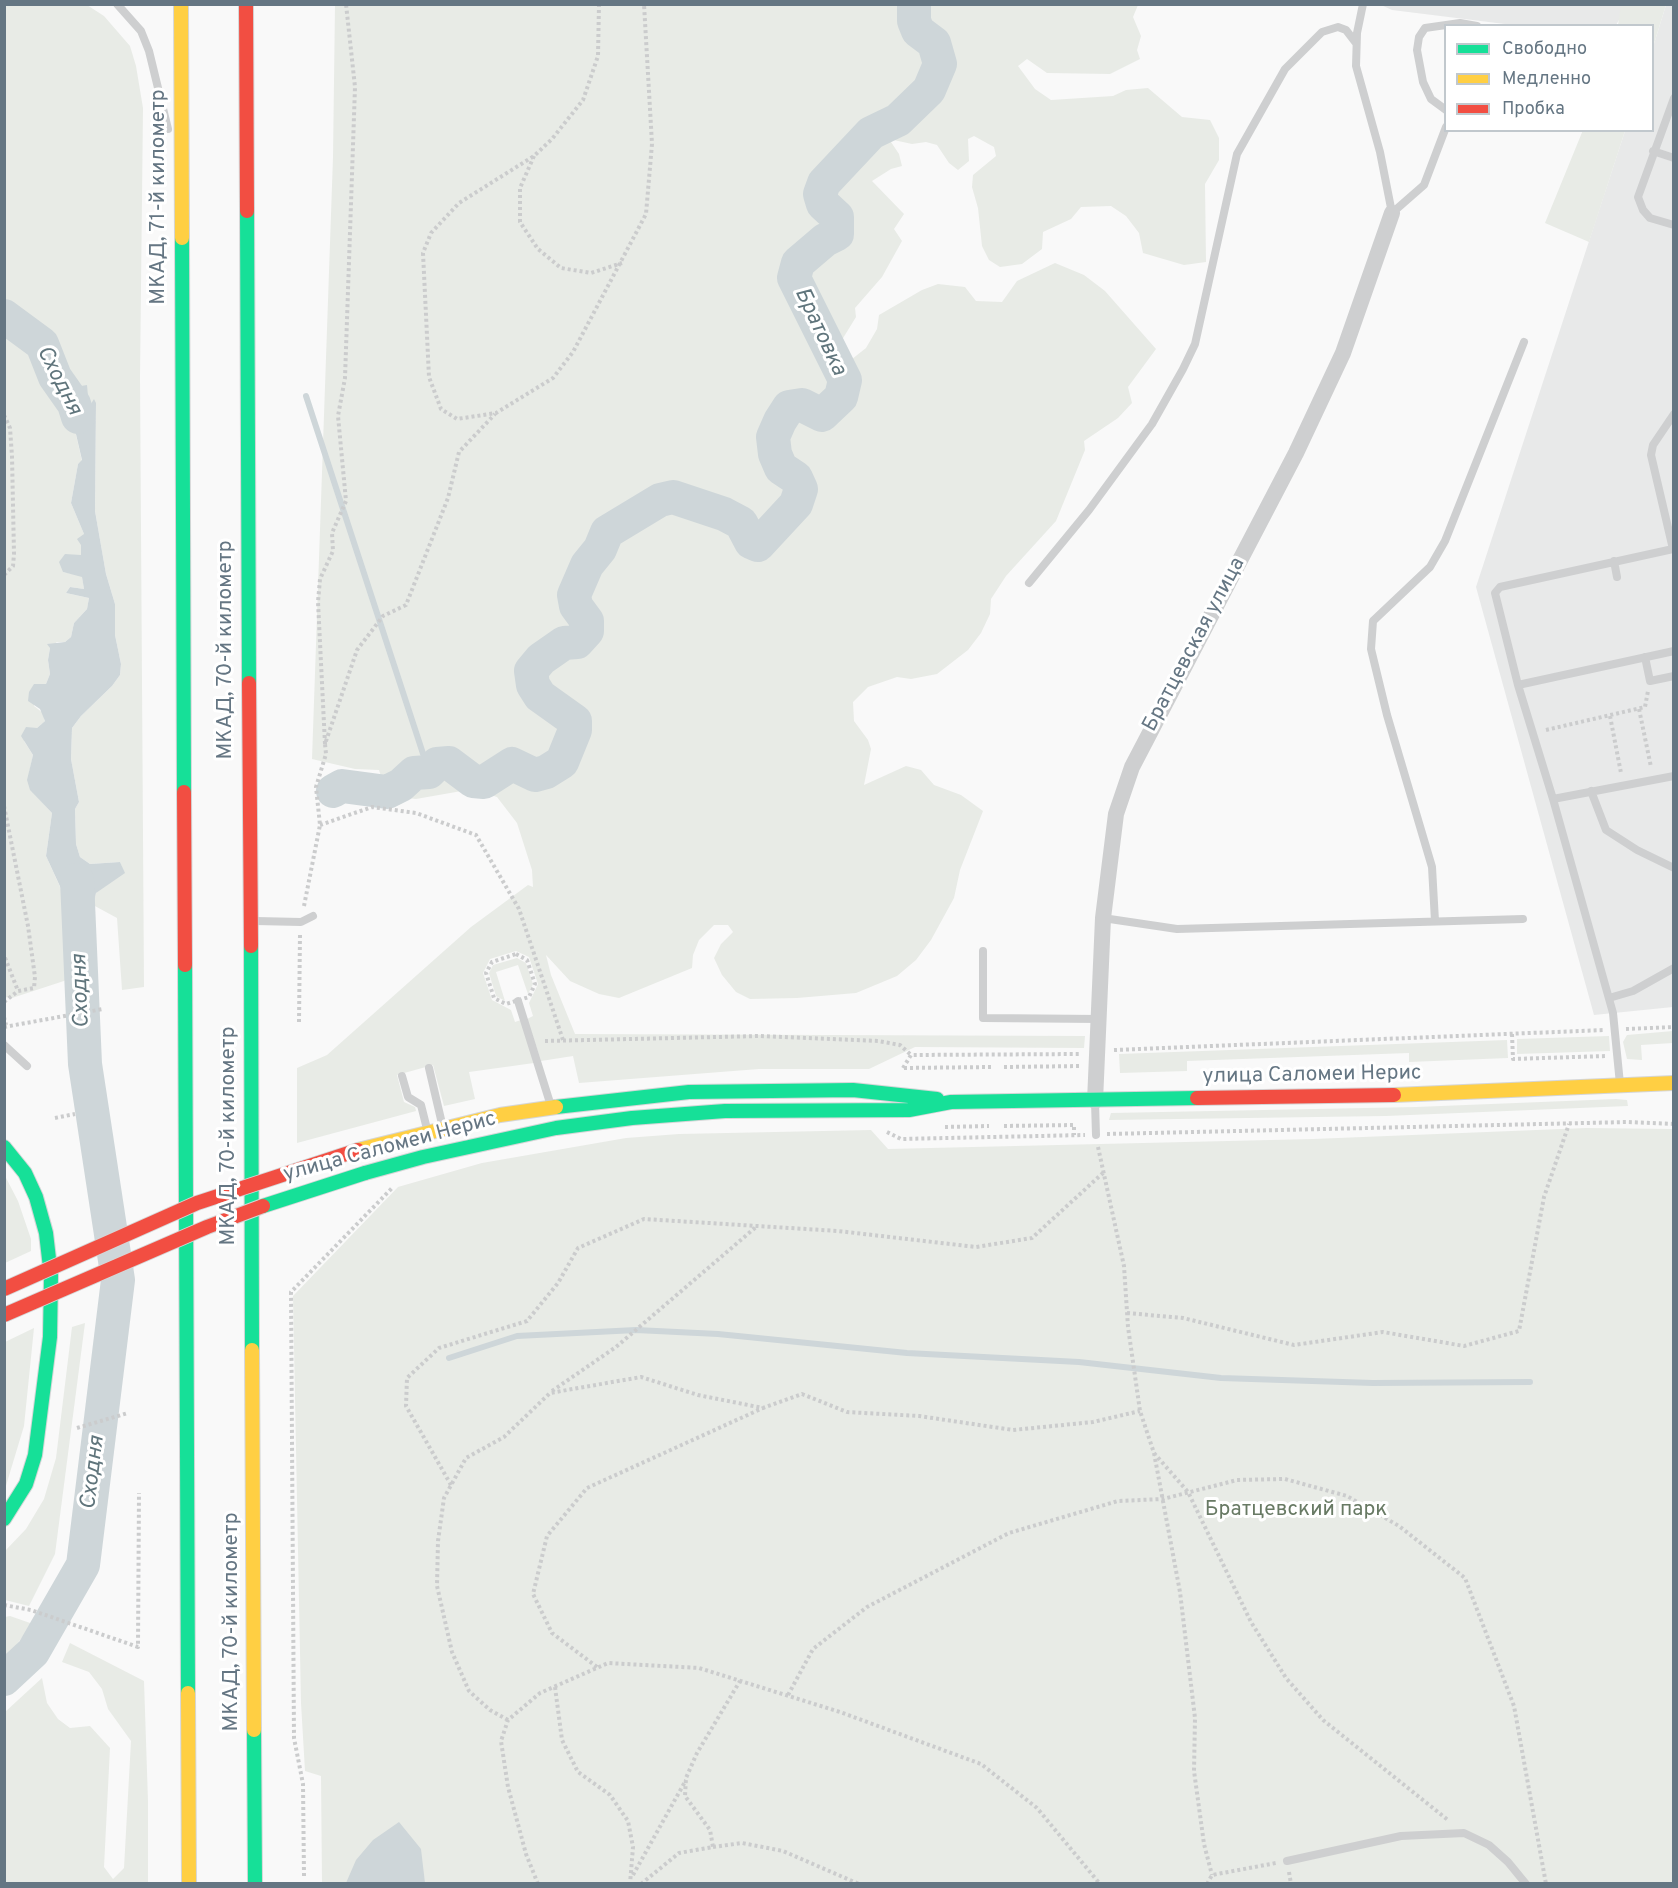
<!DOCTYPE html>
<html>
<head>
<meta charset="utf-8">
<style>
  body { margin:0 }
  #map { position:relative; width:1678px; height:1888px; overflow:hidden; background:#f9f9f9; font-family:Overpass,sans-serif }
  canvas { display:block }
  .frame { position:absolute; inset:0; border:6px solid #657683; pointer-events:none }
  .legend { position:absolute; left:1444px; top:24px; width:210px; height:108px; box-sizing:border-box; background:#fff; border:2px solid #c1c8cd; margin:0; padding:8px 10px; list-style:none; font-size:18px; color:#657683 }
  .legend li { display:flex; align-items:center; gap:12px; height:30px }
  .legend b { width:30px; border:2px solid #c1c8cd }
</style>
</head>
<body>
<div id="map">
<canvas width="1678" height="1888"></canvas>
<div class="frame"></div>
<ul class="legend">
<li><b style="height:8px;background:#16e098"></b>Свободно</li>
<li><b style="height:8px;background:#ffcf43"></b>Медленно</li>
<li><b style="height:8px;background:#f24e42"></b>Пробка</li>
</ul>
</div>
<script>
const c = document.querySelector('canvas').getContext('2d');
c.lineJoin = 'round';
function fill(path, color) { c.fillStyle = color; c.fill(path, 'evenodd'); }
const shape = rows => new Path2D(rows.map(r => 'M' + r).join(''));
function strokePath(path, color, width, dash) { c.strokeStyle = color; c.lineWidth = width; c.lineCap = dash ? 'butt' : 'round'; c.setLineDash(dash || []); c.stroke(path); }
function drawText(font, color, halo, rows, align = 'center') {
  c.font = font + ' Overpass,sans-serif'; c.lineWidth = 6; c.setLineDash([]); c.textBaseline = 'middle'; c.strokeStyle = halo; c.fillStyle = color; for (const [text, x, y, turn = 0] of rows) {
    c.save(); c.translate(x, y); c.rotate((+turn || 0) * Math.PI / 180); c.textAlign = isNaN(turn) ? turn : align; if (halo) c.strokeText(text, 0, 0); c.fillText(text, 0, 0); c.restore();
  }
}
fill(shape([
  [1379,4,1621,4,1622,15,1616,25,1521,26,1392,10],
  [1666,5,1673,5,1673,1007,1594,1015,1476,587,1625,131,1652,130,1653,47]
]), '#e8e9e9');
fill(shape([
  [4,5,87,5,104,16,130,46,136,66,143,108,140,377,144,987,122,990,117,918,93,905,96,893,102,886,124,873,120,862,90,864,80,857,76,844,75,809,79,802,71,759,72,728,81,716,112,686,120,675,121,664,115,635,115,604,106,574,95,511,96,403,88,407,87,395,77,380,65,407,72,417,82,461,78,464,71,503,84,534,81,555,63,572,82,576,84,589,70,587,66,593,89,598,87,609,74,623,71,637,65,642,57,642,50,648,48,660,50,674,46,684,41,685,34,706,43,713,45,721,37,728,26,728,24,741,33,755,29,773,30,789,52,813,46,856,66,900,70,979,12,998,4,997],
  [335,5,1138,5,1133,17,1141,36,1137,50,1140,59,1110,74,1047,73,1027,59,1018,66,1035,89,1051,100,1113,96,1126,90,1148,88,1182,117,1210,120,1219,138,1219,160,1205,184,1206,262,1184,265,1143,253,1139,233,1126,216,1111,206,1081,207,1071,219,1043,232,1042,249,1022,264,1000,267,989,260,982,246,978,208,972,187,973,175,996,156,994,147,974,136,968,139,969,161,958,170,949,163,937,145,926,142,912,144,889,139,899,154,902,166,891,169,872,181,904,214,894,229,902,241,882,277,855,308,856,317,829,361,829,387,847,363,866,348,877,329,879,315,922,290,938,284,965,287,976,301,1002,302,1017,281,1055,263,1084,275,1105,291,1156,349,1128,387,1132,403,1118,418,1084,441,1085,450,1056,521,1006,576,991,599,990,614,981,633,968,650,937,674,911,679,897,677,868,687,853,702,854,721,868,740,871,749,864,785,906,766,921,770,934,785,961,795,983,811,960,870,954,898,931,940,916,960,897,976,856,993,797,998,750,999,736,992,722,975,714,958,721,944,733,932,728,925,714,925,699,940,693,955,692,968,619,998,599,994,570,981,546,955,551,975,575,1034,1085,1036,1084,1048,915,1047,869,1069,759,1069,579,1083,573,1056,541,1061,527,1019,533,1016,529,1003,538,984,529,957,516,951,490,959,483,973,492,1000,511,1010,515,1022,521,1020,534,1063,469,1072,475,1099,444,1106,433,1065,397,1075,404,1102,415,1107,416,1111,297,1143,297,1068,327,1055,471,927,528,885,533,887,532,870,517,823,497,797,473,789,416,799,398,797,384,786,379,770,355,769,312,759,333,157],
  [1621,5,1666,5,1653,47,1652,26,1618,25],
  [1583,130,1625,131,1589,242,1545,223],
  [517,958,526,963,533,984,528,994,518,965,496,972,505,1001,496,996,489,973,493,965],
  [1673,1031,1673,1043,1641,1045,1642,1060,1627,1059,1623,1042,1627,1035],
  [1609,1036,1610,1051,1517,1054,1517,1039],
  [1507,1040,1508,1058,1409,1062,1409,1053,1187,1061,1187,1071,1120,1073,1119,1054],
  [1616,1099,1627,1100,1628,1106,1386,1116,1109,1120,1111,1113,1416,1107],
  [1586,1128,1673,1129,1673,1883,322,1883,321,1776,305,1771,301,1703,293,1296,398,1187,482,1163,626,1138,679,1134,871,1130,888,1149,1313,1139],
  [4,1174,18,1201,31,1239,31,1251,5,1263],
  [85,1323,55,1554,29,1606,5,1600,5,1551,26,1529,44,1499,56,1458,72,1327],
  [34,1328,24,1426,5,1489,5,1342],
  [10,1616,33,1624,5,1659,5,1617],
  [70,1643,144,1681,148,1801,148,1883,5,1883,5,1712,42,1678,47,1703,58,1719,70,1728,90,1726,110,1748,104,1867,113,1879,124,1868,131,1741,108,1709,102,1689,89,1672,62,1662]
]), '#e8ebe6');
fill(shape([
  [71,372,81,386,87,385,89,407,94,399,96,403,95,511,106,574,115,604,115,635,121,664,120,675,112,686,81,716,72,728,71,759,79,802,75,809,76,844,80,857,90,864,120,862,125,873,96,893,89,924,70,928,64,895,46,856,52,813,30,790,27,780,33,755,21,736,26,727,37,728,45,721,40,709,28,701,29,692,34,684,46,684,50,674,48,660,50,648,47,644,65,642,71,637,74,623,87,609,89,598,66,593,70,587,84,589,82,577,63,572,59,562,65,554,81,555,81,545,77,539,84,534,71,503,78,464,82,460,72,417,55,387,55,377,64,380],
  [399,1822,421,1849,425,1883,346,1883,356,1860,373,1840]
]), '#ced6d9');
strokePath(shape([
  [306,396,429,772],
  [449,1358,517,1336,636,1330,718,1334,907,1353,1079,1362,1221,1378,1373,1383,1530,1382]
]), '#ced6d9', 6);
strokePath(shape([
  [4,316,42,344,55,377,74,404,78,417],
  [333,791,342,786,387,792,401,785,414,773,429,772,437,764,449,763,473,781,484,782,512,764,535,775,546,772,562,762,575,730,575,721,540,696,533,685,531,671,541,659,564,643,577,642,587,631,587,621,576,606,574,595,587,565,600,549,607,532,660,500,673,497,724,514,741,523,751,542,758,545,796,504,801,489,796,478,781,468,775,454,773,437,780,421,789,407,802,405,822,415,841,397,845,380,794,278,798,263,825,240,837,234,837,217,823,204,820,194,824,183,871,133,898,120,929,90,940,64,934,43,918,31,914,21,914,4],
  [4,1679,33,1652,83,1565,118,1280,85,1064,77,880]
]), '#ced6d9', 34);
const fast = shape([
  [247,211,249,683],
  [182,238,184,792],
  [251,946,252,1350],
  [185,965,188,1693],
  [556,1107,689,1092,853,1090,937,1099],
  [4,1147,25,1173,36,1197,46,1233,51,1276,50,1337,35,1455,26,1484,4,1519],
  [365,1173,423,1157,556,1128,632,1118,725,1111,909,1110,951,1102,1197,1098],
  [254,1730,255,1884]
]);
const slow = shape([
  [181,4,182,238],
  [1394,1095,1674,1083],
  [358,1150,500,1115,556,1107],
  [252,1350,254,1730],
  [188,1693,189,1884]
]);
const jam = shape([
  [246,4,247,211],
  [249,683,251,946],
  [184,792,185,965],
  [1197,1098,1394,1095]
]);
strokePath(fast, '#d5d6d7', 16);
strokePath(slow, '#d5d6d7', 16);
strokePath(jam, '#d5d6d7', 16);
strokePath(shape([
  [599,4,598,56,583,100,552,139,534,156,459,203,431,233,423,253,429,377,441,409,457,419,496,413,553,378,573,352,646,214,652,144,644,4],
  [534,156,520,188,520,222,538,249,561,268,591,273,622,263],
  [4,415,10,428,12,456,14,554,13,566,4,575],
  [1639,709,1651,767],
  [1610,716,1621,773],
  [1546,730,1645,707,1648,691],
  [325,744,318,602,320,579,333,551,332,533,346,501,338,416,345,378,355,87,346,4],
  [4,806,28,926,35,977,34,988,18,991,4,955],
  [320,825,372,807,416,813,476,835,519,909,563,1040],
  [304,906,320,825,316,787,326,754,325,744,357,650,383,616,406,605,448,498,459,452,495,414],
  [516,954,527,960,535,984,529,997,506,1004,494,998,486,973,492,962,516,954],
  [4,1002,18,991],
  [4,1017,6,1025],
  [299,1022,300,934],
  [4,1027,103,1009],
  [1626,1029,1674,1027],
  [1512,1034,1513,1059,1606,1056],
  [545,1041,760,1036,878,1041,900,1045,911,1055],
  [1114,1050,1604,1030],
  [1004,1067,1081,1066],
  [903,1068,911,1055,1080,1054],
  [904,1068,991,1067],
  [55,1118,75,1114],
  [1004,1126,1074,1125,1074,1135],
  [945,1127,989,1126],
  [887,1132,901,1139,1085,1135],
  [1107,1134,1628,1122,1674,1124],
  [1098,1147,1124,1266,1128,1327,1140,1411,1154,1453,1180,1592,1195,1718,1194,1771,1204,1844,1212,1875],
  [1127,1313,1183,1318,1294,1345,1383,1332,1464,1346,1519,1331,1544,1197,1569,1124],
  [552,1391,616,1347,756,1227],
  [77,1428,128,1413],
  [1154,1453,1188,1492,1251,1622,1286,1678,1323,1720,1448,1820],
  [451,1485,406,1406,407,1378,439,1348,527,1321,558,1283,578,1248,644,1219,838,1231,976,1247,1032,1238,1104,1172],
  [4,1605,31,1610,138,1647,139,1493],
  [597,1667,552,1633,533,1594,547,1536,587,1488,763,1408],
  [555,1687,562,1740,578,1772,610,1795,628,1821,633,1847,630,1884],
  [788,1695,813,1649,867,1607,1009,1533,1118,1501,1163,1499,1237,1480,1285,1479,1347,1496,1399,1526,1465,1578,1514,1706,1546,1884],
  [508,1720,490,1710,469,1691,452,1652,437,1586,438,1541,444,1498,466,1458,504,1437,550,1393,641,1377,698,1395,763,1408,802,1394,847,1412,919,1416,1013,1430,1093,1422,1140,1411],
  [713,1847,742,1843,783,1851,859,1884],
  [1289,1872,1291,1884],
  [633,1875,686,1780],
  [304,1876,303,1784,294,1738,291,1292,393,1187],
  [538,1884,526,1854,508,1787,501,1741,508,1720,540,1693,608,1663,699,1668,840,1712,981,1764,1037,1808,1100,1884],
  [641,1884,679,1853,713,1847,710,1830,685,1796,686,1778,697,1753,740,1681],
  [1207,1884,1212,1875,1276,1863]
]), '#cbcccd', 4, [3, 3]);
strokePath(shape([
  [117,4,141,31,149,51,168,129],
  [1363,4,1357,33,1356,66,1380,152,1392,213,1424,185,1446,127],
  [1674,98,1638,197,1643,210,1650,218,1674,225],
  [1446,110,1431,99,1423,82,1417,50,1419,37,1425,28,1460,23,1477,26],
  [1653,151,1674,158],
  [1674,414,1653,445,1651,455,1673,549,1500,587,1495,593,1518,685,1553,799,1674,776],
  [1614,561,1617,577],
  [1029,583,1089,510,1152,424,1183,369,1195,344,1237,154,1285,69,1322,32,1338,27,1346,30,1356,43],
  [1645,657,1650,681,1674,676],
  [1518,685,1674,651],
  [1591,791,1606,830,1637,850,1674,868],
  [1553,799,1613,1013,1620,1084],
  [1103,918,1177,929,1523,919],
  [256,921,301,922,313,916],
  [1435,921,1432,867,1387,715,1371,649,1373,621,1430,567,1445,541,1524,342],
  [983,951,983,1018,1099,1019],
  [1609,998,1633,991,1674,968],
  [518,1001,551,1106],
  [4,1045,27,1066],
  [429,1068,443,1128],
  [402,1076,408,1097,421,1105,427,1129],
  [1095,1102,1096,1135],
  [1287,1861,1401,1836,1464,1833,1489,1845,1508,1862,1526,1884]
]), '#cecfd0', 8);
strokePath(shape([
  [1095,1101,1103,918,1116,814,1132,767,1296,453,1343,353,1392,213]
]), '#cecfd0', 16);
strokePath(fast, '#16e098', 14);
strokePath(slow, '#ffcf43', 14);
strokePath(jam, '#f24e42', 14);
const fastBridge = shape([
  [263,1206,365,1173]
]);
const jamBridge = shape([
  [4,1289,197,1203,358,1150],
  [4,1315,207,1227,263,1206]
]);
strokePath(fastBridge, '#d5d6d7', 16, []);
strokePath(jamBridge, '#d5d6d7', 16, []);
strokePath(fastBridge, '#16e098', 14);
strokePath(jamBridge, '#f24e42', 14);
drawText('21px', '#657683', '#fff', [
  ["МКАД, 71-й километр",160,197,-90],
  ["Братцевская улица",1195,645,-62],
  ["МКАД, 70-й километр",227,650,-90],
  ["улица Саломеи Нерис",1312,1076,-1],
  ["МКАД, 70-й километр",230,1136,-90],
  ["улица Саломеи Нерис",390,1148,-15],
  ["МКАД, 70-й километр",233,1622,-90]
]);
drawText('21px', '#687a64', '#fff', [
  ["Братцевский парк",1296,1511]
]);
drawText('italic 22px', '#60757c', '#fff', [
  ["Братовка",819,332,65],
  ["Сходня",58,381,63],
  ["Сходня",82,991,-92],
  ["Сходня",94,1473,-83]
]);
</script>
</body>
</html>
